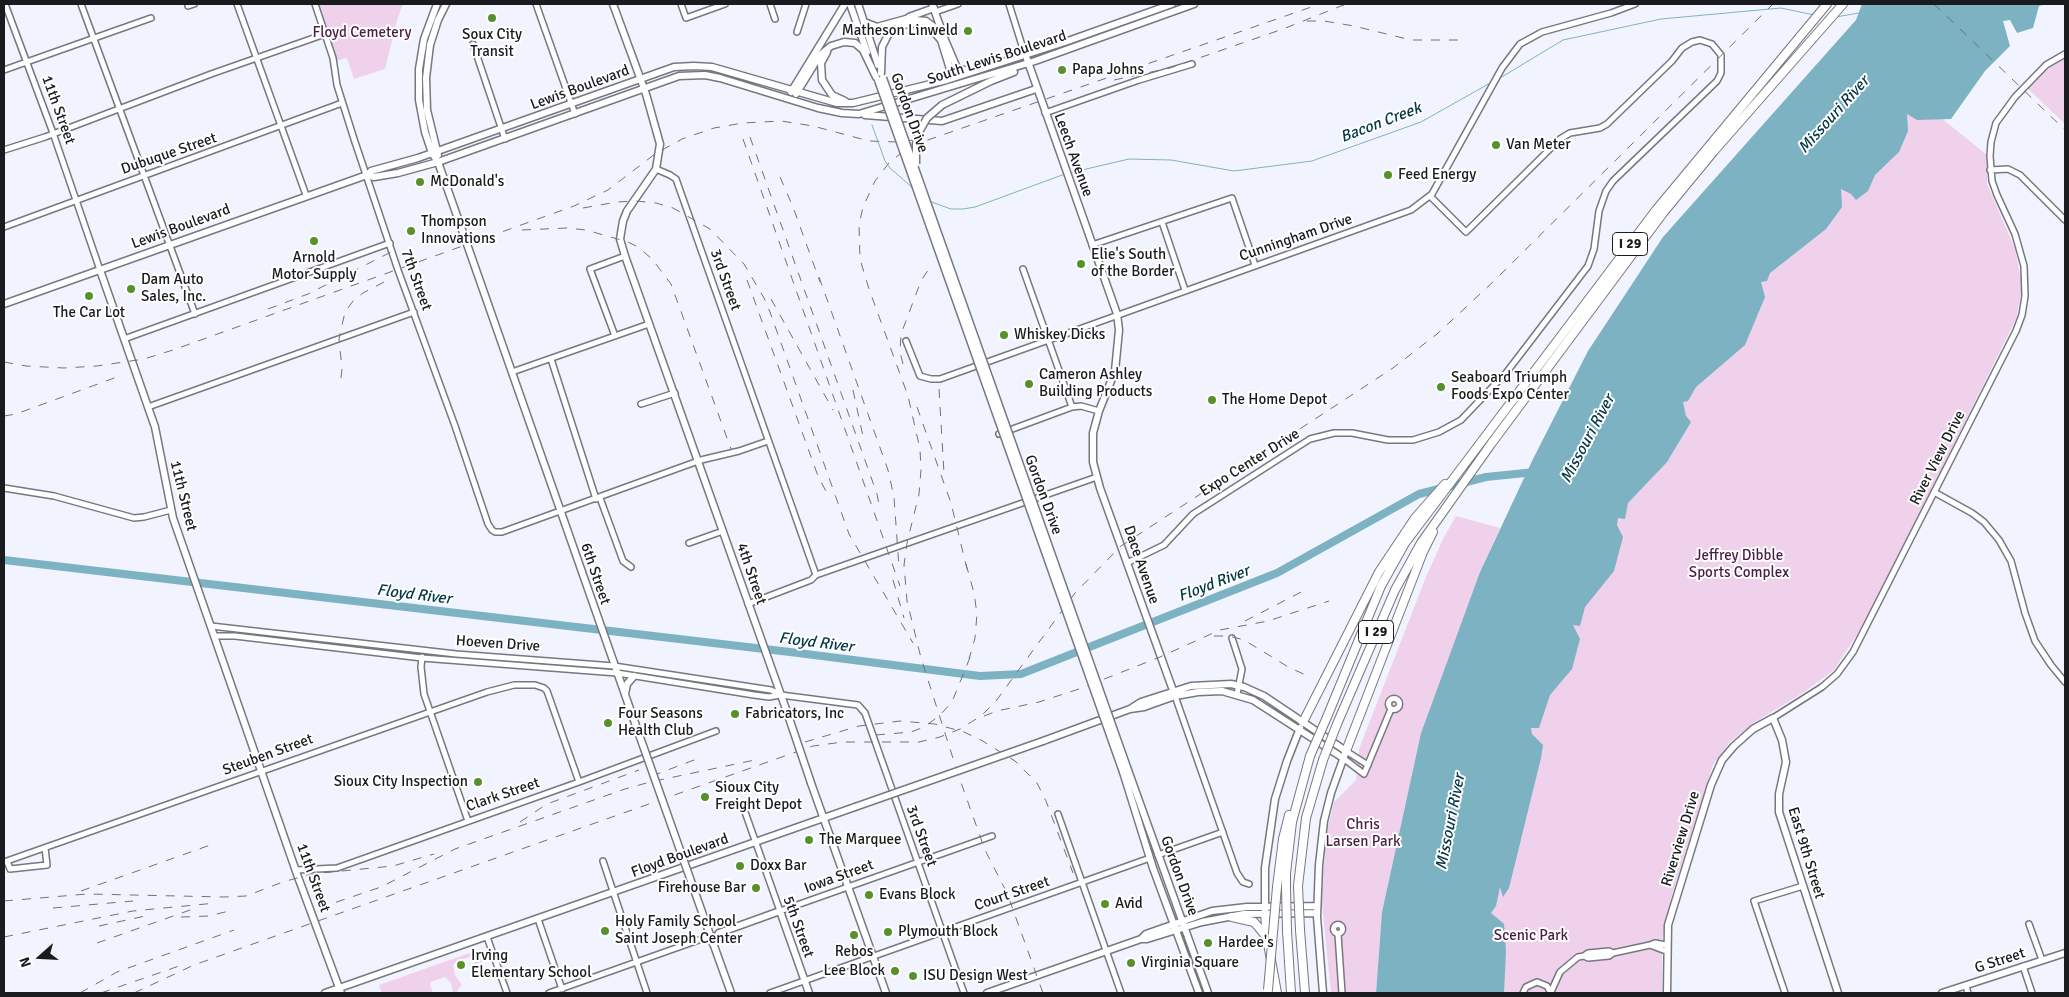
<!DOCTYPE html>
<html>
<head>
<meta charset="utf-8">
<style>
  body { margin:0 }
  #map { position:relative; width:2069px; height:997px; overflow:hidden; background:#f1f4ff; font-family:Signika,sans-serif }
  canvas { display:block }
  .frame { position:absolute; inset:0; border:5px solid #1a1b1f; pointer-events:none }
  .north { position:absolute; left:15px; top:932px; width:50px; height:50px; -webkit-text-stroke:4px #fff; paint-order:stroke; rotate:251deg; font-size:14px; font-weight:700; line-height:20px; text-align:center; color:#1a1b1f }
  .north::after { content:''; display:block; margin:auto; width:18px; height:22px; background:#1a1b1f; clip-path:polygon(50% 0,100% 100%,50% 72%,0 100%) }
</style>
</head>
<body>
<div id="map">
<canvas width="2069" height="997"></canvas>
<div class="frame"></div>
<div class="north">N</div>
</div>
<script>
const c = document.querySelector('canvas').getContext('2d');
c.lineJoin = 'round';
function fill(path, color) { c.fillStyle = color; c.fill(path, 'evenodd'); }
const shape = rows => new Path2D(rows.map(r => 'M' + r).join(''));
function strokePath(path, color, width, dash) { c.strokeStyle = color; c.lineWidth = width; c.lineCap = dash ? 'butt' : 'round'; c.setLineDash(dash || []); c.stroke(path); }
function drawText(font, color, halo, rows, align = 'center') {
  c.font = font + ' Signika,sans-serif'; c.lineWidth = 4; c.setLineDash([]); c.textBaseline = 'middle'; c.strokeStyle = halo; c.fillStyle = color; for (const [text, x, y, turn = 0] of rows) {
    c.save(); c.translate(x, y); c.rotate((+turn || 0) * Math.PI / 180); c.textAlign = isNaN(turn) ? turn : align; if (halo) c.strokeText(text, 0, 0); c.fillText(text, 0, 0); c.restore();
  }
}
fill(shape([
  [317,4,403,4,397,20,385,69,354,79,347,58,336,61],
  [2065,58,2065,124,2026,87,2039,75],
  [1914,96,1987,155,1987,184,2015,249,2022,285,2017,317,1899,555,1858,633,1834,670,1803,693,1755,722,1730,742,1713,765,1671,898,1662,942,1662,993,1473,993,1524,741,1593,544,1715,334],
  [1456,516,1500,528,1480,572,1421,733,1382,912,1376,993,1331,993,1321,894,1327,832,1334,802,1356,780,1359,749,1426,577,1444,537],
  [478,950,482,962,475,964,473,958,470,957,459,960,453,965,455,975,462,985,458,989,458,991,453,993,451,983,445,977,431,982,430,985,433,993,382,993,379,985]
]), '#f0d1eb');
fill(shape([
  [1862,4,2046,4,2039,6,2033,28,2017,33,2010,20,2003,21,2010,46,1985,71,1951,119,1917,120,1907,114,1908,131,1899,152,1875,175,1868,191,1856,200,1851,194,1841,189,1842,207,1826,229,1770,273,1767,281,1761,282,1765,297,1745,345,1696,387,1688,401,1683,402,1686,416,1691,422,1667,462,1628,503,1625,519,1618,518,1617,525,1623,537,1614,571,1585,607,1580,626,1573,625,1580,639,1572,669,1550,695,1539,728,1531,728,1532,734,1543,745,1541,758,1509,888,1503,897,1500,887,1496,906,1491,913,1504,924,1506,951,1504,993,1376,993,1382,912,1421,733,1480,572,1533,459,1588,351,1663,237,1856,20]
]), '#7cb2c2');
strokePath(shape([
  [1836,17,1859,13],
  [1500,78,1563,40,1661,19,1781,8,1814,15],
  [872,125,885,161,890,168,914,189],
  [1069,173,1129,159,1171,160,1234,171,1312,161,1421,122,1492,82],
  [929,201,951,209,963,209,975,207,1065,174]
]), '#7cb2c2', 1);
strokePath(shape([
  [4,560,790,652,980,676,1021,674,1277,573,1419,494,1486,477,1535,472]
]), '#7cb2c2', 8);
const minor = shape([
  [5,4,53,133,100,270],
  [81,4,195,314],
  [237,4,306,195],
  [315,4,333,58,337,85,354,139,398,270,455,426,488,524,492,530,495,532,502,532,701,460,739,451,768,441],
  [536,4,575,114],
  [681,4,686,18,725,4],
  [770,4,775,19],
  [932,4,935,12,958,4],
  [1009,4,1025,55],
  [188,6,194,4],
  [797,32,806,4],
  [473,44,505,139],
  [4,70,151,18],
  [1045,113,1139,80,1192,64],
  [4,150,45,137,211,74,325,34],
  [656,169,670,175,676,179,816,575],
  [1990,170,2008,169,2020,175,2065,220],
  [1162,222,1185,290],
  [4,227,342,103],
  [1092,245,1232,198,1255,265],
  [1023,269,1072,407,1081,406,1099,411],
  [615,336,590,269,625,256],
  [124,339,390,243],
  [906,341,920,376,931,379,940,379,1411,210,1432,194,1502,68,1520,44,1542,32,1611,13,1635,4],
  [551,359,596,499],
  [512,372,649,324],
  [641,404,675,393],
  [148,407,414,312],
  [999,434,1072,407],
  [4,488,54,496,134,518,144,517,171,510],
  [1934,492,1972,513,1984,522,1999,540,2011,561,2025,613,2035,641,2051,665,2065,682],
  [600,498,623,561,631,567],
  [689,543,723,531],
  [1127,563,1164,545,1193,514,1310,439,1334,433,1352,433,1388,440,1413,440,1439,432,1461,420,1506,373,1588,266,1594,249,1599,211,1606,191,1613,181,1717,81,1721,73,1721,55,1712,44,1700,40,1692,42,1682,48,1672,61,1607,124,1600,128,1570,133,1560,139,1466,232,1430,196],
  [748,604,811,580,816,575,1097,477],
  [211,626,456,654,614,666,771,690,781,695,858,705,865,713,964,993],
  [215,636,235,636,422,658,617,673,754,695,769,697,780,695],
  [1232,638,1242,669,1237,694],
  [422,657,421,667,424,694,468,821],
  [1175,696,1237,873,1243,882,1249,884],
  '1388.5 704a5.5 5.5 0 1 1 11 0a5.5 5.5 0 1 1-11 0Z',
  [1773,718,1822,687,1837,674,1853,652,2016,331,2022,315,2025,296,2024,266,2015,234,1997,195,1992,181,1990,156,1991,142,1996,123,2015,97,2046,65,2065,54],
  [1346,751,1368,765],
  [1343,758,1364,774,1391,709],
  [745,812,780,911,992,836],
  [1058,814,1121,993],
  [1158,855,1223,832],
  [7,861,10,869,47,865,45,848],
  [603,861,647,993],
  [4,862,487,692,514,685,535,685,544,688,547,691,579,782],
  [296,870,337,868,579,782,716,731],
  [538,919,562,989],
  [2029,924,2042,960],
  '1333.5 929a4.5 4.5 0 1 1 9 0a4.5 4.5 0 1 1-9 0Z',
  [1338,934,1342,993],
  [487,937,507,993],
  [1650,945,1666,951],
  [1584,956,1588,958,1609,956,1613,953,1650,945,1655,943,1666,945],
  [2023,966,2032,993],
  [1966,986,1968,993],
  [1551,992,1560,972,1578,957,1584,956,1588,953,1609,951,1613,953],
  [549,993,710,936],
  [770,993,1150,858],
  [1523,993,1526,987,1537,982,1547,986,1551,993],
  [1785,993,1754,901,1803,886]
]);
const major = shape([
  [437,4,424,39,419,69,419,100,425,132,432,153,438,162,468,247,635,723],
  [613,4,646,94,660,144,656,169,627,211,623,221,620,239,625,256,787,712],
  [850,4,867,52],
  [858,4,878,65],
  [935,12,941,29],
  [909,17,934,8],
  [864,22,877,27,906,19,926,21,942,33,957,68,969,71],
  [827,52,821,63,822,80,832,95,845,101],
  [1027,59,1117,314,1119,330,1115,371,1099,411,1093,433,1093,462,1100,488,1175,696],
  [881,73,882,47,889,33,902,25,919,23,932,30,941,40,950,69,947,80],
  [791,92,845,4],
  [796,94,820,55,831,46,844,42,855,43,863,50,876,77],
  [942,105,991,81,1014,72],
  [865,115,942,121,1036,89],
  [438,155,427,110,426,78,430,45,438,20,446,4],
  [367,175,374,177,398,173,438,162,679,76,705,75,720,78,818,108,842,113,859,114,1035,61,1194,4],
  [100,270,155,427,173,518,298,877,341,993],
  [4,304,367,175,371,171,418,158,674,67,694,66,712,67,837,103,853,103,947,80,1065,42,1172,4],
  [625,694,627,684,634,676],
  [1130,709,1141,702,1191,686,1231,684,1244,687,1264,696,1346,751,1331,793,1324,821,1319,865,1317,917,1323,993],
  [1043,741,1130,709,1144,707,1175,696,1198,692,1222,691,1253,700,1343,758],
  [1128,770,1208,993],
  [1123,772,1153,868,1199,993],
  [811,783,886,993],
  [1265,914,1265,868,1275,799,1287,761,1300,728],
  [708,929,731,993],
  [1141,939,1146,934,1212,911,1247,907,1317,906],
  [713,944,719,933,780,911,809,993],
  [325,993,855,807],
  [987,993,1141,939,1147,939,1202,922,1244,914,1317,913],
  [1667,993,1668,925,1711,785,1722,760,1734,746,1753,729,1773,718,1782,740,1786,762,1779,794,1779,812,1838,993],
  [1942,993,2065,953]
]);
const highway = shape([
  [1327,717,1381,586,1405,543,1656,210,1827,4],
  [1303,722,1379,572,1415,518,1445,484],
  [1337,724,1395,590,1421,543,1491,444,1663,213,1714,151,1843,4],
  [1346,751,1423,552,1433,532],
  [1298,886,1306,818,1323,760],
  [1277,887,1283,839,1289,815],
  [1286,888,1286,873,1292,822,1310,756],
  [1265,914,1267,938,1277,993],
  [1232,917,1254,922,1265,935],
  [1300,930,1305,993],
  [1287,931,1291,993]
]);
strokePath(minor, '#757881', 8);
strokePath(major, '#757881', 9);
strokePath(highway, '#757881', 10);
strokePath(minor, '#fff', 5);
strokePath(major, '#fff', 6);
strokePath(highway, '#fff', 8);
strokePath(shape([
  [1934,4,2065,130],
  [1307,21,1324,21,1354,26,1411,40,1460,40],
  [1114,80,1170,68,1283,29,1346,4],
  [750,137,877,494,880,510],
  [743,139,900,586],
  [780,177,793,207,820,282],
  [583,208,617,202,636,201,656,203,673,208,710,229,744,264,764,298,770,312,849,534,913,643],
  [522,230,567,228,586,230,628,242,638,247,652,259,671,284,731,449],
  [819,277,888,470,894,497,899,567],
  [747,280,818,476,828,495],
  [771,299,833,410],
  [268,309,308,294,397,249],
  [4,362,26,366,64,368,97,366,144,359,173,350,574,206,608,190,655,154,682,139,714,128,743,123,781,121,813,126,869,141,898,142,921,139],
  [903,364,900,352,901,334,921,281,932,264],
  [341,378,342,369,339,339,345,312,353,301,363,293,386,281],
  [939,389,944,473],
  [853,390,864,441],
  [917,407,951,503,967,569],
  [4,416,16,414,117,377],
  [966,564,974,593,977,614,975,638,969,659],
  [893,580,904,618],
  [1245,621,1309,588],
  [1214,636,1229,636,1244,640,1290,668,1306,675],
  [984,716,997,711,1039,702,1079,689,1160,657,1220,630,1268,621,1329,601],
  [876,735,911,732,924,727,939,716,952,702,971,655],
  [805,742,859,726,900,721,935,724,964,732,981,740,1015,761,1037,783,1046,801,1073,873],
  [652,776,694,760],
  [520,822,547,804,639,770],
  [81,891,216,843],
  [4,901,87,894,224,897,246,896,283,882,311,874,393,866,434,854],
  [53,908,133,901],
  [319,908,381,887,455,849,625,789,650,782,755,760],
  [181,917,209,916,229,911],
  [99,926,150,915],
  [4,937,133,911,216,903],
  [97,943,193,909],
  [80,993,117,972,234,930],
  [101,993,182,965],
  [134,993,194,965,250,945,813,746,843,742,919,742,940,737,960,729,981,716,996,701,1075,593,1121,546,1393,368,1437,334,1494,281,1773,4],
  [1043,993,1007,893,985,850,959,777,921,658,907,601,904,565,907,543,919,494,921,470,920,449,908,396,869,289,860,259,859,225,863,207,875,181,889,163,900,154,925,141,1320,4]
]), '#6f7178', 1, [9, 9]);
const majorBridge = shape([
  [883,78,1128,770],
  [878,80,1123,772],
  [916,164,916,144,919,132,927,118,942,105],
  [787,712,811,783],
  [635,723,708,929],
  [855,807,1043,741]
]);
const highwayBridge = shape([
  [1310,756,1327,717],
  [1323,760,1337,724],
  [1298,886,1300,930],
  [1286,888,1287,931],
  [1268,990,1277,887]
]);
strokePath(majorBridge, '#757881', 9, []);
strokePath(highwayBridge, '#757881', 10, []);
strokePath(majorBridge, '#fff', 6);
strokePath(highwayBridge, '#fff', 8);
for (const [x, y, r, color] of [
  [492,18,5,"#58902c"],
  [968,31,5,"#58902c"],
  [1062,70,5,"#58902c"],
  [1496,145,5,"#58902c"],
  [1388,175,5,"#58902c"],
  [420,182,5,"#58902c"],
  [411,231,5,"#58902c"],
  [314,241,5,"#58902c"],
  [1081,264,5,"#58902c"],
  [131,289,5,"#58902c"],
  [89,296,5,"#58902c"],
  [1004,335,5,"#58902c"],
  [1029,384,5,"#58902c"],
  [1441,387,5,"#58902c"],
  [1212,400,5,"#58902c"],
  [735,714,5,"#58902c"],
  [608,723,5,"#58902c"],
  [478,782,5,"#58902c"],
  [705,797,5,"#58902c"],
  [809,840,5,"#58902c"],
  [740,866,5,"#58902c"],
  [756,888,5,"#58902c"],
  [869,895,5,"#58902c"],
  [1105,904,5,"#58902c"],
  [605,931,5,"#58902c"],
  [888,932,5,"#58902c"],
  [854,935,5,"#58902c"],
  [1208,943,5,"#58902c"],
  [1131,963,5,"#58902c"],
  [461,965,5,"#58902c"],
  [895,971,5,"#58902c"],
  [913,976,5,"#58902c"]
]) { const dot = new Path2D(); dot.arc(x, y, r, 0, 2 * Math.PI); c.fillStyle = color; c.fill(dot); strokePath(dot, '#fff', 2); }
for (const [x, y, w] of [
  [1630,244,35],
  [1376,632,35]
]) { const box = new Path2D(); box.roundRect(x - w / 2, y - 11.5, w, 23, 4); c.fillStyle = '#fff'; c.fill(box); strokePath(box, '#1a1b1f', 1); }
drawText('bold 14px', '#1a1b1f', null, [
  ["I 29",1630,244],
  ["I 29",1376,632]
]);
drawText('15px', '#1a1b1f', '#fff', [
  ["Matheson Linweld",958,31,"right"],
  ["Soux City",492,35,"center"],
  ["Transit",492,52,"center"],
  ["Papa Johns",1072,70],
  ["Van Meter",1506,145],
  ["Feed Energy",1398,175],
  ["McDonald's",430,182],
  ["Thompson",421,222],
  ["Innovations",421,239],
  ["Elie's South",1091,255],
  ["of the Border",1091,272],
  ["Arnold",314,258,"center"],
  ["Motor Supply",314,275,"center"],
  ["Dam Auto",141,280],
  ["Sales, Inc.",141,297],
  ["The Car Lot",89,313,"center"],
  ["Whiskey Dicks",1014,335],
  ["Cameron Ashley",1039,375],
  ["Building Products",1039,392],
  ["Seaboard Triumph",1451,378],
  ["Foods Expo Center",1451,395],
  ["The Home Depot",1222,400],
  ["Four Seasons",618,714],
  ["Health Club",618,731],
  ["Fabricators, Inc",745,714],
  ["Sioux City Inspection",468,782,"right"],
  ["Sioux City",715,788],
  ["Freight Depot",715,805],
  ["The Marquee",819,840],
  ["Doxx Bar",750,866],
  ["Firehouse Bar",746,888,"right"],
  ["Evans Block",879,895],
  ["Avid",1115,904],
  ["Holy Family School",615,922],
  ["Saint Joseph Center",615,939],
  ["Plymouth Block",898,932],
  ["Hardee's",1218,943],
  ["Rebos",854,952,"center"],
  ["Irving",471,956],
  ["Elementary School",471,973],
  ["Virginia Square",1141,963],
  ["Lee Block",885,971,"right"],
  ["ISU Design West",923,976]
], 'left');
drawText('15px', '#4a1d46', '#fff', [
  ["Floyd Cemetery",362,33],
  ["Jeffrey Dibble",1739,556],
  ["Sports Complex",1739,573],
  ["Chris",1363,825],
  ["Larsen Park",1363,842],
  ["Scenic Park",1531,936]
]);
drawText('15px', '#1a1b1f', '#fff', [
  ["South Lewis Boulevard",997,58,-18],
  ["Lewis Boulevard",580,88,-20],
  ["11th Street",58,110,70],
  ["Gordon Drive",909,113,70],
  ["Dubuque Street",169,154,-19],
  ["Leech Avenue",1073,155,70],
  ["Lewis Boulevard",181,227,-20],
  ["Cunningham Drive",1296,238,-19],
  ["7th Street",416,280,70],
  ["3rd Street",725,280,70],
  ["River View Drive",1938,458,-63],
  ["Expo Center Drive",1250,463,-32],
  ["Gordon Drive",1043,495,70],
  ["11th Street",183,496,76],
  ["Dace Avenue",1141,565,71],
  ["6th Street",595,574,71],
  ["4th Street",751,574,71],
  ["Hoeven Drive",498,644,4],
  ["Steuben Street",268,755,-20],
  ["Clark Street",503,795,-19],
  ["3rd Street",921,836,70],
  ["Riverview Drive",1681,839,-73],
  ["East 9th Street",1806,853,73],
  ["Floyd Boulevard",680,856,-20],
  ["Gordon Drive",1179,876,70],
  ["Iowa Street",839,877,-20],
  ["11th Street",313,878,70],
  ["Court Street",1012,894,-19],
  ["5th Street",798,927,70],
  ["G Street",2000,961,-18]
]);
drawText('italic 16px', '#043844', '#fff', [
  ["Missouri River",1834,115,-48],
  ["Bacon Creek",1381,123,-21],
  ["Missouri River",1588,439,-62],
  ["Floyd River",1214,584,-21],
  ["Floyd River",414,595,7],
  ["Floyd River",816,643,7],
  ["Missouri River",1451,822,-79]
]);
</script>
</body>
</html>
